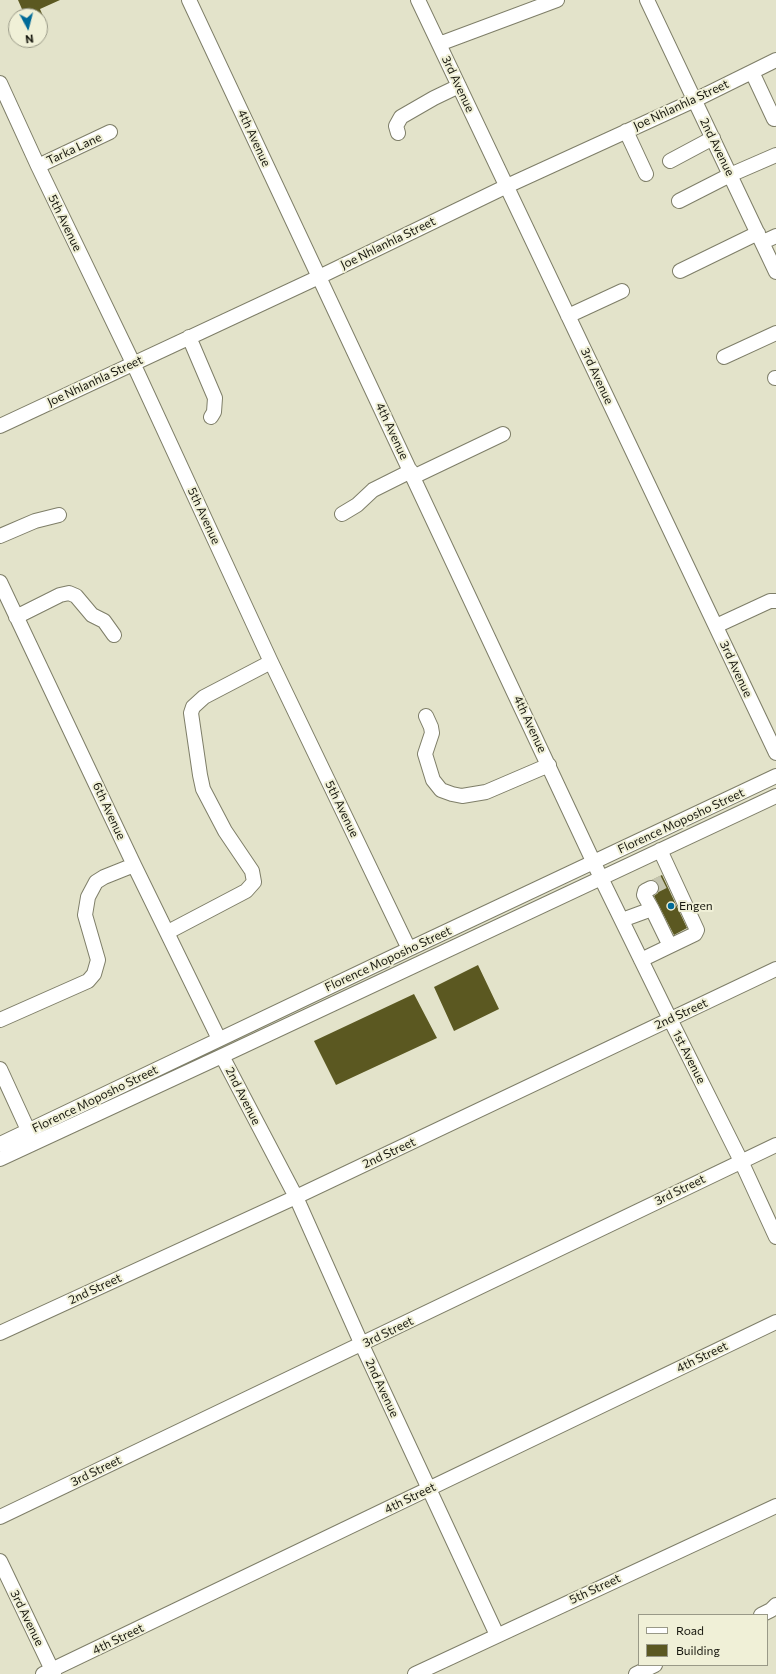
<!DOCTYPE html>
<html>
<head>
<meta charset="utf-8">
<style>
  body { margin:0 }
  #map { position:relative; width:776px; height:1674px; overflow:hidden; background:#e3e3ca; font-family:Commissioner,sans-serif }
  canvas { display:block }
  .legend { position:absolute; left:638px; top:1614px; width:130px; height:52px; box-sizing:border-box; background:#f0f0d7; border:1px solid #999987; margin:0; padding:5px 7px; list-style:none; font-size:12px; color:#17170e }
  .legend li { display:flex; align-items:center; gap:8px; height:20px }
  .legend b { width:20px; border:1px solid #999987 }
  .north { position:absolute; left:8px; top:8px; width:40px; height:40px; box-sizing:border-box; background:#f0f0d7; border:1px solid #999987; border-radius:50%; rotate:173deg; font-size:11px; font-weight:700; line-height:16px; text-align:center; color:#17170e }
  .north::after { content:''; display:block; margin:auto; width:14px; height:18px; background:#006a98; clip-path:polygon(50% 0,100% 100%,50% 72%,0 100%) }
</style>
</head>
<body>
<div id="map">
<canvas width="776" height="1674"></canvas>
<ul class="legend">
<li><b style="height:5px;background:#fff"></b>Road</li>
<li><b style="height:11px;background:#5b5821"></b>Building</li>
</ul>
<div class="north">N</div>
</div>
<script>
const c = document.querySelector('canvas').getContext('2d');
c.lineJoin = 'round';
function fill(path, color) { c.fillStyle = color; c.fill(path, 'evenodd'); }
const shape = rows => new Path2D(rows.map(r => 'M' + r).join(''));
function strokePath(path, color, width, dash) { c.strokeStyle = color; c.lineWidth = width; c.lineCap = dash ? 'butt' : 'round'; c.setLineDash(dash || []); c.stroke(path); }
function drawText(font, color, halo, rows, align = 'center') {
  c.font = font + ' Commissioner,sans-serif'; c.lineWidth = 4; c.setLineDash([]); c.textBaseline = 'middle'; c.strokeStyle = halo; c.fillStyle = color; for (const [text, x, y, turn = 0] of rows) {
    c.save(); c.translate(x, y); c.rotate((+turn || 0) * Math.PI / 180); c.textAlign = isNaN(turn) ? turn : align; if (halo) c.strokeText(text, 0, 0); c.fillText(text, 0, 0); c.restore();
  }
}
fill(shape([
  [18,0,60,0,40,9,43,16,25,16],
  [662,875,687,928,674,935,654,896,658,893,659,888,658,884,652,880],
  [478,965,499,1009,454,1031,434,987],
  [414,994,437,1038,336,1085,314,1041]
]), '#5b5821');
strokePath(shape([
  [651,888,665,881]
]), '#c4c4ae', 14, [14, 7]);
const minor = shape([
  [189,0,601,878,670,1019,741,1161,776,1237],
  [418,0,776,753],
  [647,0,776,272],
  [439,44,557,0],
  [752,72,774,119],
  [0,83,38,166,133,363,271,662,409,949],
  [626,131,646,174],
  [398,133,396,126,401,117,434,98,459,86],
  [670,161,713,138],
  [38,166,110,132],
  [679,201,730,175,776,155],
  [763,242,776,236],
  [680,271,758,233],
  [568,316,622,291],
  [189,337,215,398,214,412,211,417],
  [724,357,776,333],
  [775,378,776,378],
  [0,426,319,277,507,186,695,100,776,60],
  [413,477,503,434],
  [342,514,357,505,373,490,411,471],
  [0,536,35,521,59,515],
  [0,582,134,865,219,1039],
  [16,617,60,595,69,593,76,596,92,615,104,621,114,635],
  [716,626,770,601,776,601],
  [426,716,431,727,432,733,425,754,433,780,441,790,452,794,462,796,486,792,549,765],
  [660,850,697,930,695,934,670,946],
  [651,888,645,891,644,895,652,909],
  [622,920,652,909,670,946,641,960],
  [168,932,246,891,254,882,252,871,225,831,203,789,200,775,191,713,193,707,204,697,271,662],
  [0,1020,88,981,94,974,98,960,85,915,88,897,96,882,104,877,134,865],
  [222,1056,296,1197,362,1345,497,1635],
  [0,1069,28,1130],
  [0,1144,409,949,776,776],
  [0,1159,222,1056,776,796],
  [0,1333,296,1197,776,969],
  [0,1517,776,1145],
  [0,1561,54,1674],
  [761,1615,771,1610,776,1605],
  [43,1674,776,1322],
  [415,1674,776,1506],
  [636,1674,655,1665]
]);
strokePath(minor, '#7e7e68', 16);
strokePath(minor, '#fff', 14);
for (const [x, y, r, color] of [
  [671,906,4,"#006a98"]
]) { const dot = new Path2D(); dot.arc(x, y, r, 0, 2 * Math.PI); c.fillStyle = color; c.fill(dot); strokePath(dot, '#f0f0d7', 1.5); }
drawText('12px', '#17170e', '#f0f0d7', [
  ["3rd Avenue",458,84,65],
  ["Joe Nhlanhla Street",681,105,-25],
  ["4th Avenue",254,138,65],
  ["2nd Avenue",717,147,64],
  ["Tarka Lane",74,149,-25],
  ["5th Avenue",65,223,64],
  ["Joe Nhlanhla Street",388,243,-26],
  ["3rd Avenue",597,376,65],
  ["Joe Nhlanhla Street",95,381,-25],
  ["4th Avenue",392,431,65],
  ["5th Avenue",204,516,65],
  ["3rd Avenue",736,669,65],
  ["4th Avenue",530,724,65],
  ["5th Avenue",342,809,64],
  ["6th Avenue",109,811,65],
  ["Florence Moposho Street",681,821,-25],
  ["Florence Moposho Street",388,959,-25],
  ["2nd Street",681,1014,-25],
  ["1st Avenue",689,1057,63],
  ["2nd Avenue",243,1096,63],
  ["Florence Moposho Street",95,1099,-26],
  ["2nd Street",389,1153,-25],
  ["3rd Street",680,1190,-26],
  ["2nd Street",95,1289,-25],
  ["3rd Street",388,1332,-26],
  ["4th Street",702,1357,-26],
  ["2nd Avenue",382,1388,65],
  ["3rd Street",96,1471,-26],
  ["4th Street",410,1498,-26],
  ["5th Street",595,1589,-25],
  ["3rd Avenue",27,1618,64],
  ["4th Street",118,1639,-26]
]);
drawText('12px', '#17170e', '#f0f0d7', [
  ["Engen",679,906]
], 'left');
</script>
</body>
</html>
